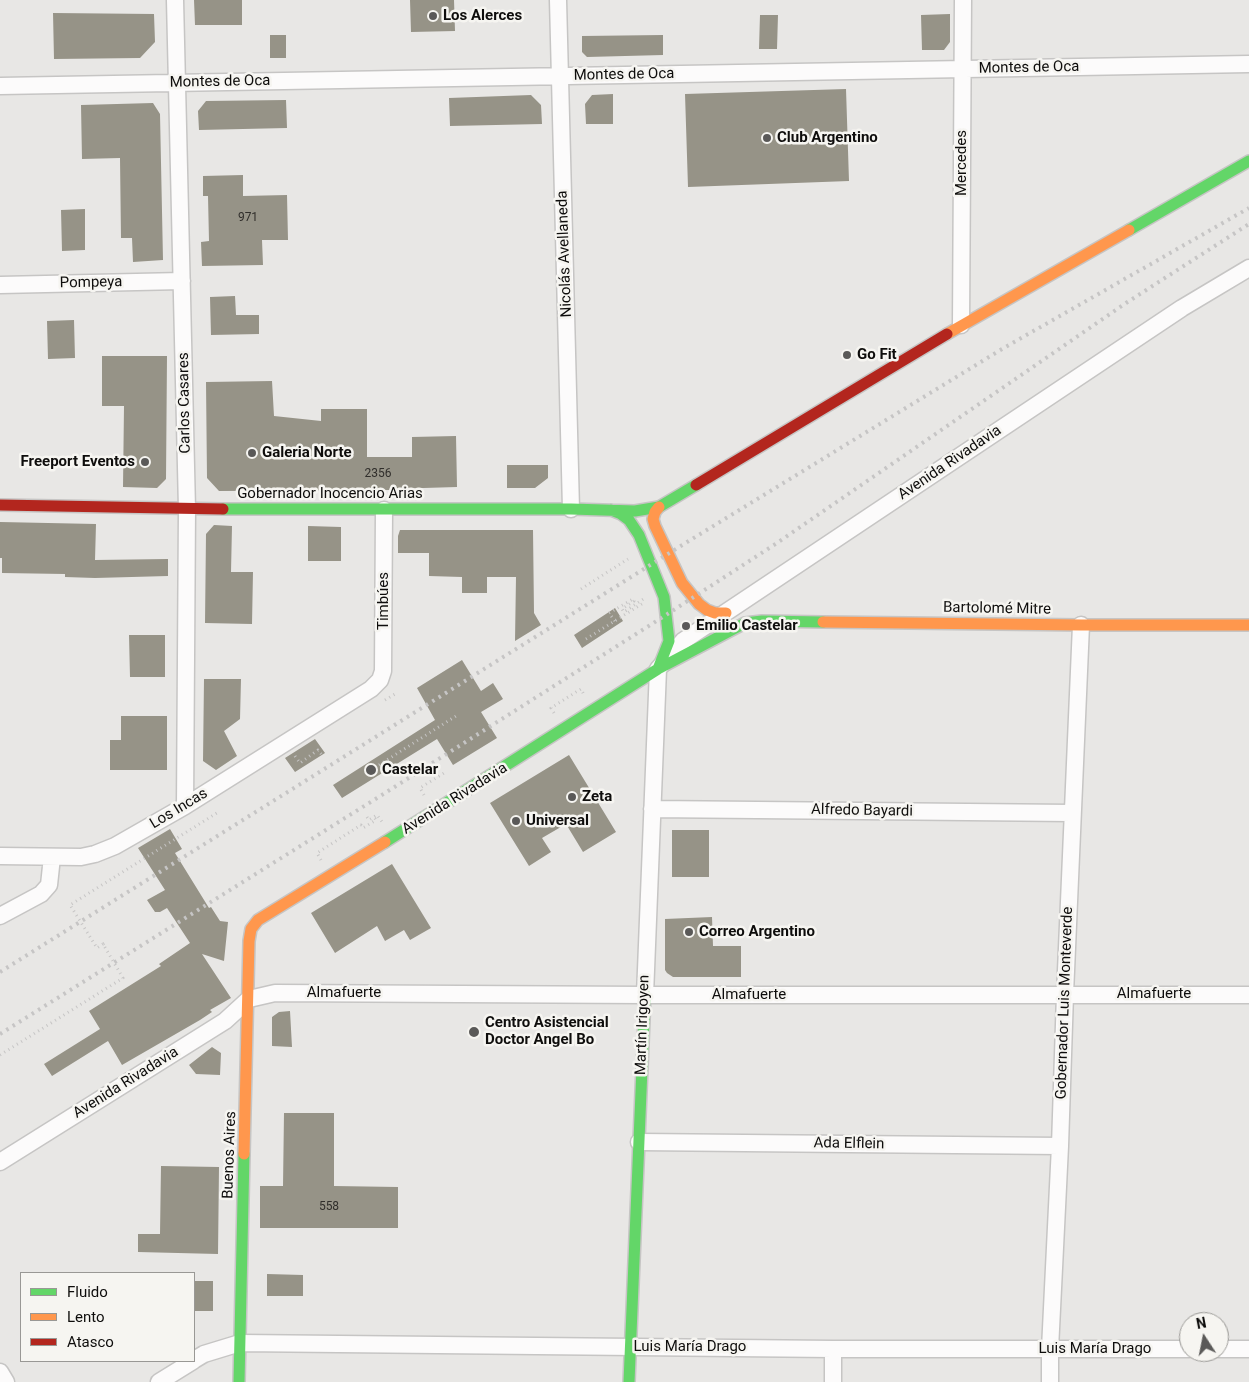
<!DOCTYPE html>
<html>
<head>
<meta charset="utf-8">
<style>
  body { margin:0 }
  #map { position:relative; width:1249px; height:1382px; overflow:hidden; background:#e8e7e5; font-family:Roboto,sans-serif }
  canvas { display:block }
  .legend { position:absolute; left:20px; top:1272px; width:175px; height:90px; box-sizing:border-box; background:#f6f5f1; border:1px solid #999895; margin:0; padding:6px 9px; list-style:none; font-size:15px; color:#0e0d0c }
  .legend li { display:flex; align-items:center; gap:10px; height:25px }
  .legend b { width:25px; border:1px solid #999895 }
  .north { position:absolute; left:1179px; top:1312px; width:50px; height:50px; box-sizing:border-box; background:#f6f5f1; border:1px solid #999895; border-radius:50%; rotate:349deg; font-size:14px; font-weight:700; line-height:20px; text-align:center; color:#0e0d0c }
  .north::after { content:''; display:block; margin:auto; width:18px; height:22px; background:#5a5958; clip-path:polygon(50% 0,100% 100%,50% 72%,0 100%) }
</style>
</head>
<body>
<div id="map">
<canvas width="1249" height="1382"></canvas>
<ul class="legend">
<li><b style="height:6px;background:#63d668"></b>Fluido</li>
<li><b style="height:6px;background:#ff974d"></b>Lento</li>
<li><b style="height:6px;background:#b3261e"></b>Atasco</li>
</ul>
<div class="north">N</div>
</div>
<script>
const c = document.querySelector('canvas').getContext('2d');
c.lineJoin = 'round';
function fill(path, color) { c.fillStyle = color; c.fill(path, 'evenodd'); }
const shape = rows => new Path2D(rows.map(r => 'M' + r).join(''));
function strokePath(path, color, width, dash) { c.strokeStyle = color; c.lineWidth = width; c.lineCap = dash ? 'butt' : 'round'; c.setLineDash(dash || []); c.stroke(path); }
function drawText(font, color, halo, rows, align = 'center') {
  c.font = font + ' Roboto,sans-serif'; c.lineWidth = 5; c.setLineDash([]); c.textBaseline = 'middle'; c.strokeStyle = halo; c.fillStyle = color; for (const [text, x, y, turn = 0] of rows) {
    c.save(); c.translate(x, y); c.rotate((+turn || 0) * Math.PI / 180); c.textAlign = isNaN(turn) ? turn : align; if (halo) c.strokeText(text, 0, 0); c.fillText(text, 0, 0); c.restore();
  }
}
fill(shape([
  [194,0,242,0,242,25,195,25],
  [410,0,454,0,455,31,411,32],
  [53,13,154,14,155,42,140,58,54,59],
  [950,14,950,42,944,50,922,50,921,15],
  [760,15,778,15,777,49,759,49],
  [270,35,286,35,286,58,270,58],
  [663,35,663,55,587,57,582,52,582,36],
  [846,89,849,181,688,187,685,94],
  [613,94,613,124,586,124,585,104,592,95],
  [531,95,541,105,542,124,450,126,449,98],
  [286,100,287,128,199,130,198,111,206,101],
  [153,103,160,114,163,260,133,262,132,238,121,238,120,158,82,159,81,105],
  [243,175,243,196,287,195,288,240,262,240,263,265,202,266,201,242,209,241,208,196,203,196,203,176],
  [85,209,85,250,62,251,61,210],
  [235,296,236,315,259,315,259,334,211,335,210,297],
  [74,320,75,358,48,359,47,321],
  [102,356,167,356,166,479,157,488,123,487,124,406,102,406],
  [272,381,274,416,321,421,321,409,367,409,367,457,412,457,412,437,456,436,457,487,390,489,390,490,219,491,207,478,206,382],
  [507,465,548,465,548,478,535,488,507,488],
  [0,522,96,524,95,560,168,559,168,576,95,578,65,577,65,574,2,573,2,558,0,558],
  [214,525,232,526,231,572,253,572,252,624,205,623,206,534],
  [308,526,341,527,341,561,308,561],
  [400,530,533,530,534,613,541,625,515,641,516,577,487,577,487,593,462,593,462,577,429,576,429,553,398,553,398,536],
  [615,608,623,621,582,648,574,635],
  [129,635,165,635,165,677,130,677],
  [462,660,481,691,493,683,503,699,481,712,497,738,453,765,437,739,342,798,333,785,435,720,417,688],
  [204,679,241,679,240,719,224,731,237,756,216,770,203,761],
  [121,716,167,716,167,770,110,770,110,740,121,740],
  [315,739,325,753,295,772,285,758],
  [569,755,616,832,583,852,566,824,542,838,551,852,529,866,490,803],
  [170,829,182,849,175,853,209,908,211,907,220,921,228,922,224,961,202,954,231,998,210,1010,212,1012,200,1020,122,1065,108,1041,52,1076,44,1064,100,1029,89,1011,161,966,159,964,190,943,167,908,160,912,155,912,147,900,165,890,138,848],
  [672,830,709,830,709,877,672,877],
  [392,864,431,928,410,940,404,930,385,941,377,926,335,953,311,913],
  [712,917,713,946,741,946,741,977,673,977,667,973,665,970,665,919],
  [290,1011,292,1047,272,1046,272,1017,279,1012],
  [212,1047,221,1053,220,1075,196,1074,189,1065],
  [284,1113,334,1113,334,1186,398,1187,398,1228,260,1228,260,1186,283,1186],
  [161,1166,219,1167,218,1254,138,1252,138,1234,160,1234],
  [267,1274,303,1275,303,1296,267,1296],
  [194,1281,213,1281,213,1311,194,1311]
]), '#969387');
const street = shape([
  [175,0,187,509,185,806],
  [558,0,571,509],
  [0,86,1249,64],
  [0,285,182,281],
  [961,325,963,0],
  [652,809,1072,813],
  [0,856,81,857,95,854,115,846,185,806,371,689,380,680,383,671,384,510],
  [0,916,41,894,49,885,52,857],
  [645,995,658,669,683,641,1182,308,1249,268],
  [639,1142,1060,1146],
  [0,1162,225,1021,249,999,275,993,645,995,1249,995],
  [1219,1349,1249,1349],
  [194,1360,204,1354,240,1343,833,1349,1189,1349],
  [0,1372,6,1382],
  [159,1382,193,1361],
  [833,1382,833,1349],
  [1050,1382,1050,1349,1060,1146,1065,994,1081,625]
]);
const fast = shape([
  [1129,230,1249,161],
  [223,509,571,509,635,511,659,507,696,485],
  [611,510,621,514,629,520,639,535,664,597,669,641,658,669],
  [385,842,658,669,745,623,762,621,823,622],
  [239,1382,244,1154],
  [629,1382,645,995]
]);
const slow = shape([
  [947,334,1129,230],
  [659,507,655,512,653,519,655,526,682,583,699,604,707,610,715,613,726,613],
  [823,622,1081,625,1249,625],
  [244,1154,249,941,251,929,258,920,385,842]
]);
const jam = shape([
  [696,485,947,334],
  [0,505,223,509]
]);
strokePath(street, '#c6c5c4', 19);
strokePath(fast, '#c6c5c4', 14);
strokePath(slow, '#c6c5c4', 14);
strokePath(jam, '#c6c5c4', 14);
strokePath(shape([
  [581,589,628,559],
  [615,621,609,613,633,599,634,601,622,609,624,612,645,598],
  [586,639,645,602],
  [385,700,395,694],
  [554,713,551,708,576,692,581,689,584,695],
  [295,756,300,763,318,750,322,755],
  [379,765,456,716],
  [424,795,420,788,444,773],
  [367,817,369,820,377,815,383,823],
  [321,860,317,853,361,825,363,828,376,820,374,817],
  [103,944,97,948,70,905,220,811],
  [0,1055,123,978,103,944,106,942]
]), '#c6c5c5', 3, [1, 4]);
strokePath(street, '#fcfbfb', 16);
strokePath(fast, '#63d668', 11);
strokePath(slow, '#ff974d', 11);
strokePath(jam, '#b3261e', 11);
strokePath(shape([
  [0,972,679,547,1002,349,1249,208],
  [0,1034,385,793,666,615,777,543,1126,303,1249,224]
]), '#c6c5c5', 4, [2.5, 5]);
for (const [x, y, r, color] of [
  [433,16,5,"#5a5958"],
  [767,138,5,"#5a5958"],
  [847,355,5,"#5a5958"],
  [252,453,5,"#5a5958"],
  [145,462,5,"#5a5958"],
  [686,626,5,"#5a5958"],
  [371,770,6,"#5a5958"],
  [572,797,5,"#5a5958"],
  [516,821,5,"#5a5958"],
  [689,932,5,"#5a5958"],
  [474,1032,6,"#5a5958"]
]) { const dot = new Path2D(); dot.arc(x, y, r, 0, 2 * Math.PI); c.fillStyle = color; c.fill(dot); strokePath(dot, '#f6f5f1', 2); }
drawText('12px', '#302e2b', null, [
  ["971",248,218],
  ["2356",378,474],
  ["558",329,1207]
]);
drawText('bold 15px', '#0e0d0c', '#f6f5f1', [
  ["Los Alerces",443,16],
  ["Club Argentino",777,138],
  ["Go Fit",857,355],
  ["Galeria Norte",262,453],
  ["Freeport Eventos",135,462,"right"],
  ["Emilio Castelar",696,626],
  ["Castelar",382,770],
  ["Zeta",582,797],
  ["Universal",526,821],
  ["Correo Argentino",699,932],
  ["Centro Asistencial",485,1023],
  ["Doctor Angel Bo",485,1040]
], 'left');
drawText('15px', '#0e0d0c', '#f6f5f1', [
  ["Montes de Oca",1029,68,-1],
  ["Montes de Oca",624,75,-1],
  ["Montes de Oca",220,82,-1],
  ["Mercedes",962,163,-90],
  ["Nicolás Avellaneda",565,254,-92],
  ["Pompeya",91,283,-1],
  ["Carlos Casares",185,403,-91],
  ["Avenida Rivadavia",950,463,-34],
  ["Gobernador Inocencio Arias",330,494],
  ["Timbúes",384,601,-90],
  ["Bartolomé Mitre",997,609,1],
  ["Avenida Rivadavia",455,799,-32],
  ["Los Incas",179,809,-31],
  ["Alfredo Bayardi",862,811,1],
  ["Almafuerte",344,993],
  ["Almafuerte",1154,994],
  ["Almafuerte",749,995],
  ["Gobernador Luis Monteverde",1065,1003,-88],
  ["Martín Irigoyen",643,1025,-88],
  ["Avenida Rivadavia",126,1083,-32],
  ["Ada Elflein",849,1144,1],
  ["Buenos Aires",230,1155,-88],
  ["Luis María Drago",690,1347],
  ["Luis María Drago",1095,1349]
]);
</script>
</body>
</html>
